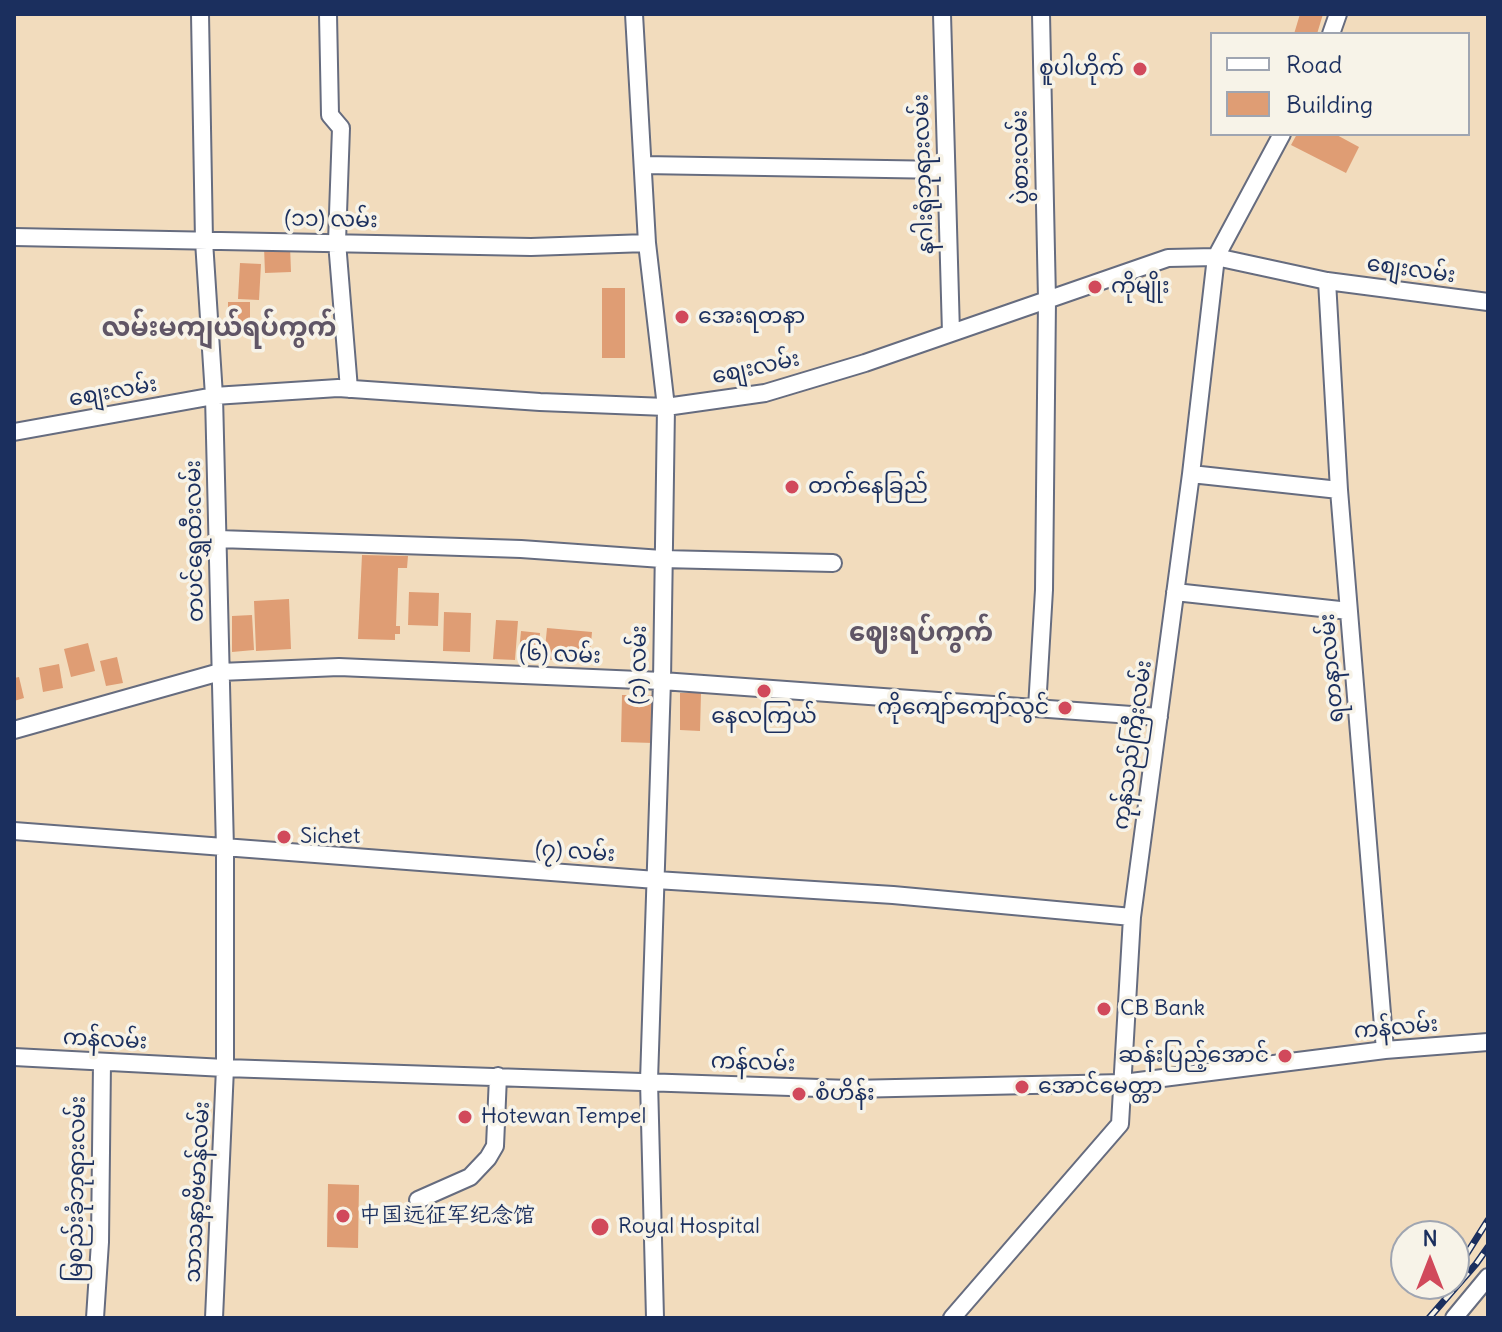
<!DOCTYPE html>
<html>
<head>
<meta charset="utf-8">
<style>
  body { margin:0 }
  #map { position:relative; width:1502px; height:1332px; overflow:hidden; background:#f2dcbd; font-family:Delius,sans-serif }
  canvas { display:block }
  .frame { position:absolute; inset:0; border:16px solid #1b2f5e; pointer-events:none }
  .legend { position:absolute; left:1210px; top:32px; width:260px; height:104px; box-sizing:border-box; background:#f7f3e8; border:2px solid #9fa5b1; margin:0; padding:10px 14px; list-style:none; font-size:24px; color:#1b2f5e }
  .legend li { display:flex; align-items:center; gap:16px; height:40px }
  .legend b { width:40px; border:2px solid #9fa5b1 }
  .north { position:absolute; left:1390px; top:1220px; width:80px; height:80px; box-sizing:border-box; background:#f7f3e8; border:2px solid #9fa5b1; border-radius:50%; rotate:0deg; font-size:22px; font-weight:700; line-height:32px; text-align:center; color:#1b2f5e }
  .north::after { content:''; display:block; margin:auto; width:28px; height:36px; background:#d1495b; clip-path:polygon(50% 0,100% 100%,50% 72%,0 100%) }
</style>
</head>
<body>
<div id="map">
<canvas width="1502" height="1332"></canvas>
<div class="frame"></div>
<ul class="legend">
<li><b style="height:10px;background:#fff"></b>Road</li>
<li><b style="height:22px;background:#df9d74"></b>Building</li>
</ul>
<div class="north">N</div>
</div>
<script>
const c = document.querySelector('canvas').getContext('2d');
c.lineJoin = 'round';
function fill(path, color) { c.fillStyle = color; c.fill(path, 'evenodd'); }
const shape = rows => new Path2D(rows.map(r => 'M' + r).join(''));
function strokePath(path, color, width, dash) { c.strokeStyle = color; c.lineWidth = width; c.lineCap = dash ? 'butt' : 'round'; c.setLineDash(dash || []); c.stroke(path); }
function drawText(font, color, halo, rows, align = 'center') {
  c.font = font + ' Delius,"LXGW WenKai TC","Noto Sans Myanmar",sans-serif'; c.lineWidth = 7; c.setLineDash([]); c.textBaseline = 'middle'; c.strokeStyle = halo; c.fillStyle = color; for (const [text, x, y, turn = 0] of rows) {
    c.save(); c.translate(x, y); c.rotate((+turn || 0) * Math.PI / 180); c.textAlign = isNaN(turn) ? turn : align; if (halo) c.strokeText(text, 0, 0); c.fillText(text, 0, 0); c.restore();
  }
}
fill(shape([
  [1300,14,1323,14,1317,34,1294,34],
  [1297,134,1335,134,1359,147,1346,173,1291,145],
  [290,246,291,272,265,273,264,247],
  [240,263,261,264,259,300,238,299],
  [602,288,625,288,625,358,602,358],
  [228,302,250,302,250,329,228,328],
  [362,555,408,556,407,568,398,568,396,626,400,626,400,634,395,634,395,640,358,639],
  [409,592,439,593,438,626,408,625],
  [289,599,291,649,256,651,254,601],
  [444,612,471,613,470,652,443,651],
  [252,615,254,650,232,652,232,616],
  [496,620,518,621,515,660,493,659],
  [547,628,592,632,589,664,544,659],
  [521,631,540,633,538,654,519,652],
  [88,643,95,671,71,677,64,649],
  [117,657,123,683,106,686,100,661],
  [59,664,63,688,43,692,39,668],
  [19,677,24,698,14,701,14,678],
  [680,693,701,693,700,731,680,730],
  [622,695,654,695,653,743,621,742],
  [328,1184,359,1185,358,1248,327,1247]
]), '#df9d74');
const minor = shape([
  [200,14,204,241,214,396,225,849,225,1068,214,1318],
  [328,14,330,115,341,128,337,242,349,389],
  [634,14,647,243,666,407,662,681,649,1081,655,1318],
  [942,14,951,333],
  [1331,34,1338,14],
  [643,165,946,170],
  [14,237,531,247,647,243],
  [1327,281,1339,490,1385,1050],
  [14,432,214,396,338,388,540,402,666,407,765,393,865,363,1168,258,1216,257,1327,281,1488,302],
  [1191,474,1339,490],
  [218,539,521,549,662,559,833,563],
  [1175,592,1349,611],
  [1037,708,1044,590,1047,300,1041,14],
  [14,730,220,672,339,667,662,681,1159,717],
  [14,831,656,880,893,895,1132,917],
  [14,1057,225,1068,850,1089,1123,1083,1385,1050,1488,1042],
  [418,1200,470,1177,488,1158,495,1146,498,1076],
  [95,1318,100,1242,102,1062],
  [952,1318,1120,1124,1132,917,1191,474,1216,257,1282,134],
  [1454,1318,1488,1277]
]);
strokePath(minor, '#666c7f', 20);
strokePath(minor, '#fff', 16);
const rail = shape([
  [1454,1274,1488,1220],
  [1429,1318,1476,1264,1488,1247]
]);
strokePath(rail, '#1b2f5e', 7);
strokePath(rail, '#f7f3e8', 4, [12]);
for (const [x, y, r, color] of [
  [1140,69,8,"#d1495b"],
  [1095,287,8,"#d1495b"],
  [682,317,8,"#d1495b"],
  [792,487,8,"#d1495b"],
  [764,691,8,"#d1495b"],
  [1065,708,8,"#d1495b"],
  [284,837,8,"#d1495b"],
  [1104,1009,8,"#d1495b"],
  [1285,1056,8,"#d1495b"],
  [1022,1087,8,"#d1495b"],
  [799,1094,8,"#d1495b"],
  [465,1117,8,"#d1495b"],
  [343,1216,8,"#d1495b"],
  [600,1227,10,"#d1495b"]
]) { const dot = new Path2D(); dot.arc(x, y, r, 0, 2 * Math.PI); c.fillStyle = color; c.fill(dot); strokePath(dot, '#f7f3e8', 3); }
drawText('22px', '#1b2f5e', '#f7f3e8', [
  ["စူပါဟိုက်",1124,69,"right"],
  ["ကိုမျိုး",1111,287],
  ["အေးရတနာ",698,317],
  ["တက်နေခြည်",808,487],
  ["ကိုကျော်ကျော်လွင်",1049,708,"right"],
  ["နေလကြယ်",764,717,"center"],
  ["Sichet",300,837],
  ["CB Bank",1120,1009],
  ["ဆန်းပြည့်အောင်",1269,1056,"right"],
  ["အောင်မေတ္တာ",1038,1087],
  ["စံဟိန်း",815,1094],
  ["Hotewan Tempel",481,1117],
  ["中国远征军纪念馆",359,1216],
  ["Royal Hospital",618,1227]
], 'left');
drawText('22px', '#1b2f5e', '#f7f3e8', [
  ["ပွဲစားလမ်း",1021,157,-91],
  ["နဂါးရုံဘုရားလမ်း",924,174,-92],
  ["(၁၁) လမ်း",331,220,1],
  ["စျေးလမ်း",1411,270,8],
  ["စျေးလမ်း",756,368,-12],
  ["စျေးလမ်း",113,392,-10],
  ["တပင်ရွှေထီးလမ်း",195,541,-91],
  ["(၆) လမ်း",560,655,2],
  ["(၁) လမ်း",639,665,-89],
  ["ရတနာလမ်း",1332,668,-95],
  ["ကုန်သည်ကြီးလမ်း",1133,745,-82],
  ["(၇) လမ်း",575,852,4],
  ["ကန်လမ်း",1396,1028,-5],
  ["ကန်လမ်း",105,1040,3],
  ["ကန်လမ်း",753,1063,2],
  ["မြစည်းခုံဘုရားလမ်း",77,1189,-89],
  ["သာသနာ့ဗိမာန်လမ်း",198,1192,-87]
]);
drawText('bold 26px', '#605666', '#f7f3e8', [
  ["လမ်းမကျယ်ရပ်ကွက်",219,329],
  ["ဈေးရပ်ကွက်",921,634]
]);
</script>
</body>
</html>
